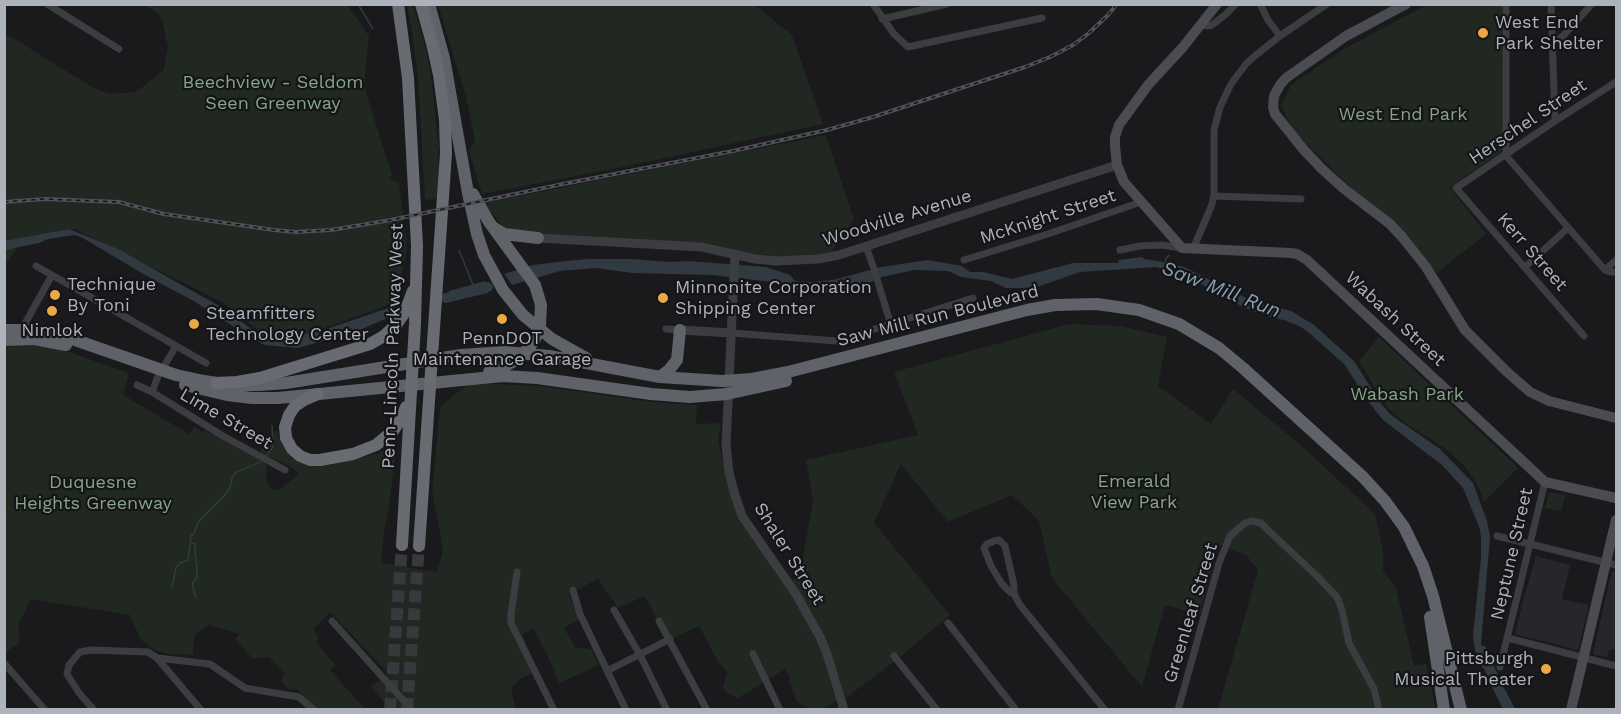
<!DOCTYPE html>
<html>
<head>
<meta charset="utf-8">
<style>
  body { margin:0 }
  #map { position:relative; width:1621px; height:714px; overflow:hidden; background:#1a1a1d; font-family:"Work Sans",sans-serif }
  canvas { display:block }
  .frame { position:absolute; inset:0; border:6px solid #aeb2bb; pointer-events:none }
</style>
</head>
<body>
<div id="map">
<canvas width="1621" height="714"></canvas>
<div class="frame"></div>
</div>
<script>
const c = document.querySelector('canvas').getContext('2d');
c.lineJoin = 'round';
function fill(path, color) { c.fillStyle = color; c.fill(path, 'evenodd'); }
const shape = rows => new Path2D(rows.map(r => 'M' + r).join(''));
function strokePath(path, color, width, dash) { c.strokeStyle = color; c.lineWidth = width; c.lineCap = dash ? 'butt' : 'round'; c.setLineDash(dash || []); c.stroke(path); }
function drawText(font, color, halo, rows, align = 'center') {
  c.font = font + ' "Work Sans",sans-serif'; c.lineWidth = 4.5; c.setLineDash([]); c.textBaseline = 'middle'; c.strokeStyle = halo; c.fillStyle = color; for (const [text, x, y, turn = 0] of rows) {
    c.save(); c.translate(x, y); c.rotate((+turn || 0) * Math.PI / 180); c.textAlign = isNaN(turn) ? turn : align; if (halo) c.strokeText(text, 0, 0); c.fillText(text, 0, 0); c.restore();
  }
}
fill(shape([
  [1536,556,1570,565,1562,599,1589,605,1578,650,1515,634,1523,601],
  [1612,571,1616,572,1616,646,1614,650,1609,650,1607,657,1594,655,1593,653]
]), '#26272a');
fill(shape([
  [145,5,347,5,369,36,364,86,392,175,388,178,399,183,407,248,396,302,290,341,259,331,222,302,75,229,56,231,17,248,5,265,5,33,92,87,109,94,136,92,163,71,168,47,163,24,159,14],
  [407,5,413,5,425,45,431,77,438,142,439,198,425,200,418,78,412,32],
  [438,5,755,5,792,35,823,124,618,168,482,194,469,150,475,140,466,97],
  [1426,5,1502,5,1503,146,1500,153,1455,183,1450,188,1486,234,1437,273,1406,237,1343,180,1293,130,1281,106,1291,85,1344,49],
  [826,135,854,219,832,251,810,257,764,258,707,243,533,235,504,228,484,203],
  [1069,324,1121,326,1167,337,1158,386,1211,424,1233,389,1303,447,1375,514,1383,551,1383,571,1396,588,1414,666,1426,664,1436,709,1218,709,1258,570,1246,555,1230,549,1228,544,1218,546,1200,614,1165,605,1142,687,1052,578,1039,521,1012,495,948,522,901,464,874,523,950,615,895,661,847,697,844,697,832,656,814,617,791,582,800,573,813,501,806,460,918,435,894,372],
  [1379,337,1518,468,1484,502,1479,488,1466,467,1444,448,1404,422,1387,407,1359,361],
  [20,344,60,349,129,373,123,395,189,434,194,426,203,432,205,430,267,464,266,480,272,490,281,489,299,474,288,465,262,454,260,450,276,430,286,451,291,458,300,463,313,466,377,454,393,444,395,458,389,507,384,530,381,563,437,572,443,550,432,491,440,407,460,390,473,383,540,386,651,402,697,405,696,424,721,423,718,440,723,462,761,550,797,603,821,648,836,701,822,710,810,709,797,702,790,683,788,674,785,669,738,698,726,692,723,688,727,672,717,660,699,626,668,640,645,596,618,608,598,579,569,594,580,619,564,628,575,647,591,649,599,665,559,683,552,665,533,628,522,634,537,671,522,678,511,688,516,709,390,709,371,687,389,674,330,612,313,629,319,638,316,642,336,666,331,669,331,671,365,709,317,709,297,689,289,690,281,681,285,673,269,657,253,659,235,639,240,634,208,625,194,635,193,655,168,654,155,650,141,640,130,615,31,599,18,625,20,642,5,653,5,348,14,345],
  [1549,492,1565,495,1561,511,1545,508]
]), '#202821');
fill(shape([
  [69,229,118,249,221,307,253,330,262,334,281,339,324,330,400,304,392,316,357,331,298,348,264,345,239,330,192,300,152,279,81,237,74,235,48,239,39,243,5,250,5,241],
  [1142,257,1144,259,1158,261,1184,267,1250,300,1291,311,1314,325,1354,361,1382,405,1391,415,1440,449,1473,483,1487,521,1490,537,1481,645,1486,647,1500,680,1515,709,1503,709,1492,687,1485,670,1480,664,1475,650,1473,636,1481,558,1481,538,1480,529,1463,488,1442,465,1383,420,1367,400,1345,365,1307,331,1299,326,1284,320,1270,317,1245,308,1184,275,1156,267,1080,272,1037,287,1022,288,1006,288,991,281,961,277,948,271,914,270,882,277,864,285,836,293,811,292,790,288,780,283,712,275,632,273,596,268,560,271,512,285,504,274,533,265,566,261,588,259,631,259,670,262,687,261,766,267,790,275,795,281,810,282,833,280,881,267,928,260,962,266,970,272,983,272,1012,279,1073,263,1118,263,1119,260],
  [485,281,488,287,488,293,449,302,449,291]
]), '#313a40');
strokePath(shape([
  [358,4,373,29],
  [459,250,473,285],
  [1167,264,1165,260,1169,255],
  [266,456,273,447,272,426],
  [4,514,6,520],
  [191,543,195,544,195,554,197,566,197,578,193,582,193,587],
  [173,582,176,568,180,563,188,560,191,536,194,533,199,521,224,496,230,488,232,478,235,473,260,462],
  [172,587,173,583],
  [193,588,196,598]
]), '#313a40', 1.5);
strokePath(shape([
  [446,298,488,287]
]), '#313a40', 10);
strokePath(shape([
  [390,710,402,545],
  [407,710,419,546]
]), '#38383d', 12, [12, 6]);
strokePath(shape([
  [47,4,119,49],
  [873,4,894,34,908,47,1042,18],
  [1260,4,1268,20,1280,36],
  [1506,4,1506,154,1508,158,1605,270,1611,272,1616,272],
  [1551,4,1555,121],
  [882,19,947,4],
  [1202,24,1207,26,1212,25,1225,15,1236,4],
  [1551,43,1557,41,1563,36,1592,4],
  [1214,196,1301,199],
  [866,246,874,269,891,325],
  [1193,249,1211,207,1214,196,1214,130,1220,107,1231,84,1246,64,1256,55,1280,36,1327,4],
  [1120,250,1140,246,1162,245,1182,248],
  [964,260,1048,234,1141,202],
  [36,266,206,363],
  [1525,267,1568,228],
  [1605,270,1616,260],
  [22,329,52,275],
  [666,329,680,330],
  [731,333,837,341,973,298],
  [1584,336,1456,188,1555,121,1616,82],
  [162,370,176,346],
  [137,385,152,392,223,436,285,470],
  [152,392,158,376],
  [1497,536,1616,565],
  [517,572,511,614,511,623,554,710],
  [573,590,580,614,626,710],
  [1014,594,1010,592,1002,584,991,566,984,548,987,544,994,541,999,540,1005,546,1014,585,1014,594,1020,605,1105,710],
  [614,610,640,655,667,710],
  [332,621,412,710],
  [659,621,707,710],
  [948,623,1016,710],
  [1508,638,1616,666],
  [753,654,780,710],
  [894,656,937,710],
  [157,658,201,710],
  [4,663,45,710],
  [1500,667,1545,482],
  [607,671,670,639],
  [94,710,79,693,67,674,69,665,80,652,91,650,148,652,157,658,210,664,245,688,299,697,314,710],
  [1178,710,1219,563,1230,536,1245,523,1252,521,1261,523,1269,531,1317,576,1337,597,1342,610,1349,643,1374,689,1379,710]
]), '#3c3d41', 7);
strokePath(shape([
  [538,238,702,247,755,259,776,261,818,259,839,255,1117,165],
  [735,254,726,445,729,472,734,492,742,516,796,594,820,637,827,654,844,710],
  [680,330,731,333]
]), '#3c3d41', 9);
strokePath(shape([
  [1217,4,1183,47,1148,85,1119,125,1115,137,1115,146,1117,165,1124,182,1182,248,1291,253,1297,254,1307,260,1545,482,1616,498],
  [1406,4,1346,36,1286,78,1280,85,1274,96,1273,107,1275,114,1304,150,1322,169,1343,188,1390,224,1403,238,1426,267,1465,330,1506,371,1530,392,1549,401,1616,418],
  [1571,710,1616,520]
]), '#4a4c51', 10);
strokePath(shape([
  [429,4,444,58,468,193,477,234,484,255,503,290,523,315,552,339,586,358],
  [473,194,489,222,535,285,541,305,540,325,536,337,530,347,516,360,503,367,489,372],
  [494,228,504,234,538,238],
  [4,330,33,330,55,333,176,375,204,381,230,385,259,385,286,383,461,355,505,352,549,356,660,377,722,381,752,379,788,372,1027,310,1055,305,1097,304,1139,310,1179,324,1219,348,1243,368,1363,477,1385,501,1404,527,1423,566,1433,596,1461,710],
  [4,340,34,339,66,345],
  [660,377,669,370,677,360,680,330],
  [185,385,227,395,252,398,278,398,503,376,537,378,651,394,690,397,727,394,786,381],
  [1430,617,1444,710]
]), '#606269', 12);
strokePath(shape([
  [398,4,408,78,417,246,415,324,402,545],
  [216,383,237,382,260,378,370,344,384,336,396,325,405,312,413,291],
  [318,394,304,400,295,406,289,415,285,427,286,438,292,449,300,456,310,460,320,460,353,454,376,445,393,431,401,419,406,407],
  [419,546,446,153,445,120,439,75,432,43,421,4]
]), '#686b72', 12);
const rail = shape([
  [4,202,45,199,119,202,164,214,274,230,296,232,331,230,391,220,558,185,733,151,827,130,873,117,1025,67,1050,57,1073,45,1089,33,1108,15,1117,4]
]);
strokePath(rail, '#4f5156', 4);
strokePath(rail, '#151518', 1.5, [4.5]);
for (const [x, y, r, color] of [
  [1483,33,6,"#e9aa46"],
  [55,295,6,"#e9aa46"],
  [663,298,6,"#e9aa46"],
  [52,311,6,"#e9aa46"],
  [502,319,6,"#e9aa46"],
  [194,324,6,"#e9aa46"],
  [1546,669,6,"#e9aa46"]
]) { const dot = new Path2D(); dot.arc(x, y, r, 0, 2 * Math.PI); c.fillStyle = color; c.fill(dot); strokePath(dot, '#151518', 2); }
drawText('18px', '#aeb2bb', '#151518', [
  ["West End",1495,23],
  ["Park Shelter",1495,44],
  ["Technique",67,285],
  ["By Toni",67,306],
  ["Minnonite Corporation",675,288],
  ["Shipping Center",675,309],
  ["Steamfitters",206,314],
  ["Technology Center",206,335],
  ["Nimlok",52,331,"center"],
  ["PennDOT",502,339,"center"],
  ["Maintenance Garage",502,360,"center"],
  ["Pittsburgh",1534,659,"right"],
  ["Musical Theater",1534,680,"right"]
], 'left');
drawText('18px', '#86a586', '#151518', [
  ["Beechview - Seldom",273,83],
  ["Seen Greenway",273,104],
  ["West End Park",1403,115],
  ["Wabash Park",1407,395],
  ["Emerald",1134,482],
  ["View Park",1134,503],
  ["Duquesne",93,483],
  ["Heights Greenway",93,504]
]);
drawText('18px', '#aeb2bb', '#151518', [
  ["Herschel Street",1528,122,-34],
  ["McKnight Street",1048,217,-18],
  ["Woodville Avenue",897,218,-17],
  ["Kerr Street",1532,252,49],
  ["Saw Mill Run Boulevard",938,316,-14],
  ["Wabash Street",1395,319,43],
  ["Penn-Lincoln Parkway West",393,346,-88],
  ["Lime Street",226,419,30],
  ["Shaler Street",789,554,58],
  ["Neptune Street",1512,554,-77],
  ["Greenleaf Street",1191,613,-73]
]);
drawText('italic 20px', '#87a1b4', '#151518', [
  ["Saw Mill Run",1221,290,21]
]);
</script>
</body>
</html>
